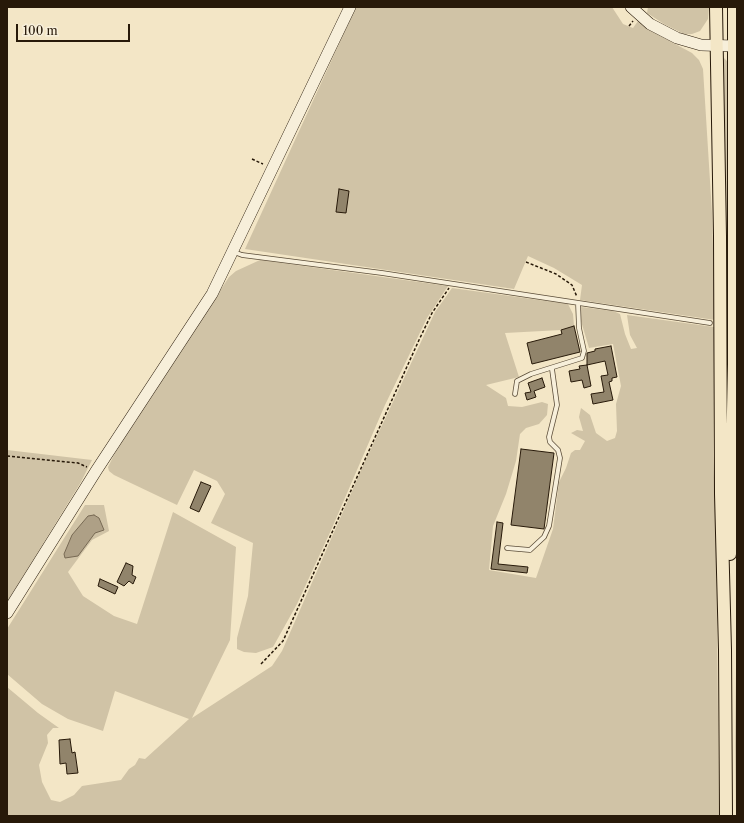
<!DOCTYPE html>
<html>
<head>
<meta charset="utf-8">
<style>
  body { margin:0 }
  #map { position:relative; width:744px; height:823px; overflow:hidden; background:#f3e6c6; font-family:"Libre Caslon Text",serif }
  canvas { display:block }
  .frame { position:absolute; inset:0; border:8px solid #271909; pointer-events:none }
  .scale { position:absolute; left:16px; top:24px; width:114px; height:18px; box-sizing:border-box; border:2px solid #271909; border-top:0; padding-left:5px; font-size:12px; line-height:14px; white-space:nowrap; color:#271909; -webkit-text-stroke:3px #f7efda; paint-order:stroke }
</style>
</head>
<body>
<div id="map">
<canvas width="744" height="823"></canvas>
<div class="frame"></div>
<div class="scale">100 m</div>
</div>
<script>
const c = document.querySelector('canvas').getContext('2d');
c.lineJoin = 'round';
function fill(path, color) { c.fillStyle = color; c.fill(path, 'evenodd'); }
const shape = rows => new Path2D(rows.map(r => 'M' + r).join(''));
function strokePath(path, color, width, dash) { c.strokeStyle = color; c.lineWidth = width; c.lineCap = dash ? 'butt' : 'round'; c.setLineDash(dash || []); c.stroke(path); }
fill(shape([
  [356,7,612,7,623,24,633,28,638,21,651,31,692,53,699,60,703,69,712,213,715,320,580,300,582,285,554,268,528,256,514,289,245,249],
  [648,7,709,7,708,19,700,31,692,34,684,34,664,24,647,13],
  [722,56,728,62,730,373,726,372],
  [260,260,448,286,427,318,385,405,332,528,297,604,273,647,256,653,244,652,237,649,237,638,248,596,253,543,211,523,225,494,217,481,194,470,177,505,114,475,109,471,108,467,116,451,229,277,236,271],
  [452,288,568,304,573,314,574,326,561,330,505,333,519,377,486,385,506,398,508,406,522,407,542,402,548,404,547,415,539,424,526,428,520,434,516,461,506,494,493,526,489,570,536,578,553,529,559,482,566,468,571,453,575,450,580,450,585,441,571,433,577,430,583,431,579,417,581,408,590,415,596,433,607,441,615,438,617,431,616,404,621,386,613,344,589,348,581,321,581,307,613,311,620,314,625,334,631,349,637,348,630,335,627,315,714,327,713,455,716,523,719,816,7,816,7,687,38,713,59,728,53,728,47,735,48,743,39,765,42,782,51,800,60,802,74,795,82,786,121,780,129,769,135,765,139,758,145,759,189,719,115,691,103,731,68,719,42,704,7,674,7,629,85,505,104,505,109,531,92,540,68,572,83,596,114,616,137,624,173,512,236,547,230,640,192,718,272,666,282,651,363,466,435,312],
  [7,450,92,460,81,482,7,602],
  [737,589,737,816,736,816,735,745]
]), '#d0c3a6');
const water = shape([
  [94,515,99,518,104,530,95,533,78,556,65,558,64,554,72,535,88,516,94,515]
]);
fill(water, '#aea086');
strokePath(water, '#786a54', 1);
const building = shape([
  [339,189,349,191,346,213,336,212,339,189],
  [574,326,580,352,532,364,527,343,562,334,561,330,574,326],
  [611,346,617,377,612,378,612,381,609,382,613,400,593,404,591,394,604,392,601,376,608,375,605,361,587,365,587,353,595,351,595,349,611,346],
  [587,365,591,386,584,388,582,380,571,382,569,371,580,369,579,366,587,365],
  [542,378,545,387,534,391,536,397,527,400,525,393,531,392,528,383,542,378],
  [521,449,554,453,544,529,511,525,521,449],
  [201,482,211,486,199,512,190,508,201,482],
  [497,522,503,523,498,564,528,567,527,573,491,569,497,522],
  [126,563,133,566,132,575,136,577,133,584,129,581,124,586,117,582,126,563],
  [100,579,118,587,115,594,98,586,100,579],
  [70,739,72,753,75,752,78,773,67,774,66,763,60,764,59,740,70,739]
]);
fill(building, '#91846b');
strokePath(building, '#271909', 1);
const service = shape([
  [234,252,242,255,382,273,710,323],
  [515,394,517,381,531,374,582,358,584,351,579,328,578,303],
  [507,548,530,550,544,537,549,526,560,458,558,450,550,442,549,437,557,405,552,369]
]);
const secondary = shape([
  [631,7,650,24,677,38,701,45,734,46],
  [7,613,96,471,212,294,350,7]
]);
const primary = shape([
  [716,7,720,236,721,494,725,650,726,816],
  [730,554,734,364,734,7]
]);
strokePath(service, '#5a4c38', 5.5);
strokePath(secondary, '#271909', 12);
strokePath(primary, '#271909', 14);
strokePath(shape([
  [629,26,633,21],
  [252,159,263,164],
  [526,262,556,274,572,285,577,297],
  [7,456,78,463,87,467],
  [261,664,283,641,419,340,432,313,449,288]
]), '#271909', 1.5, [3, 2]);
strokePath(service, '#f7efda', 4);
strokePath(secondary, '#f7efda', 11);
strokePath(primary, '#f3e6c6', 12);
</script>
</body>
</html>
